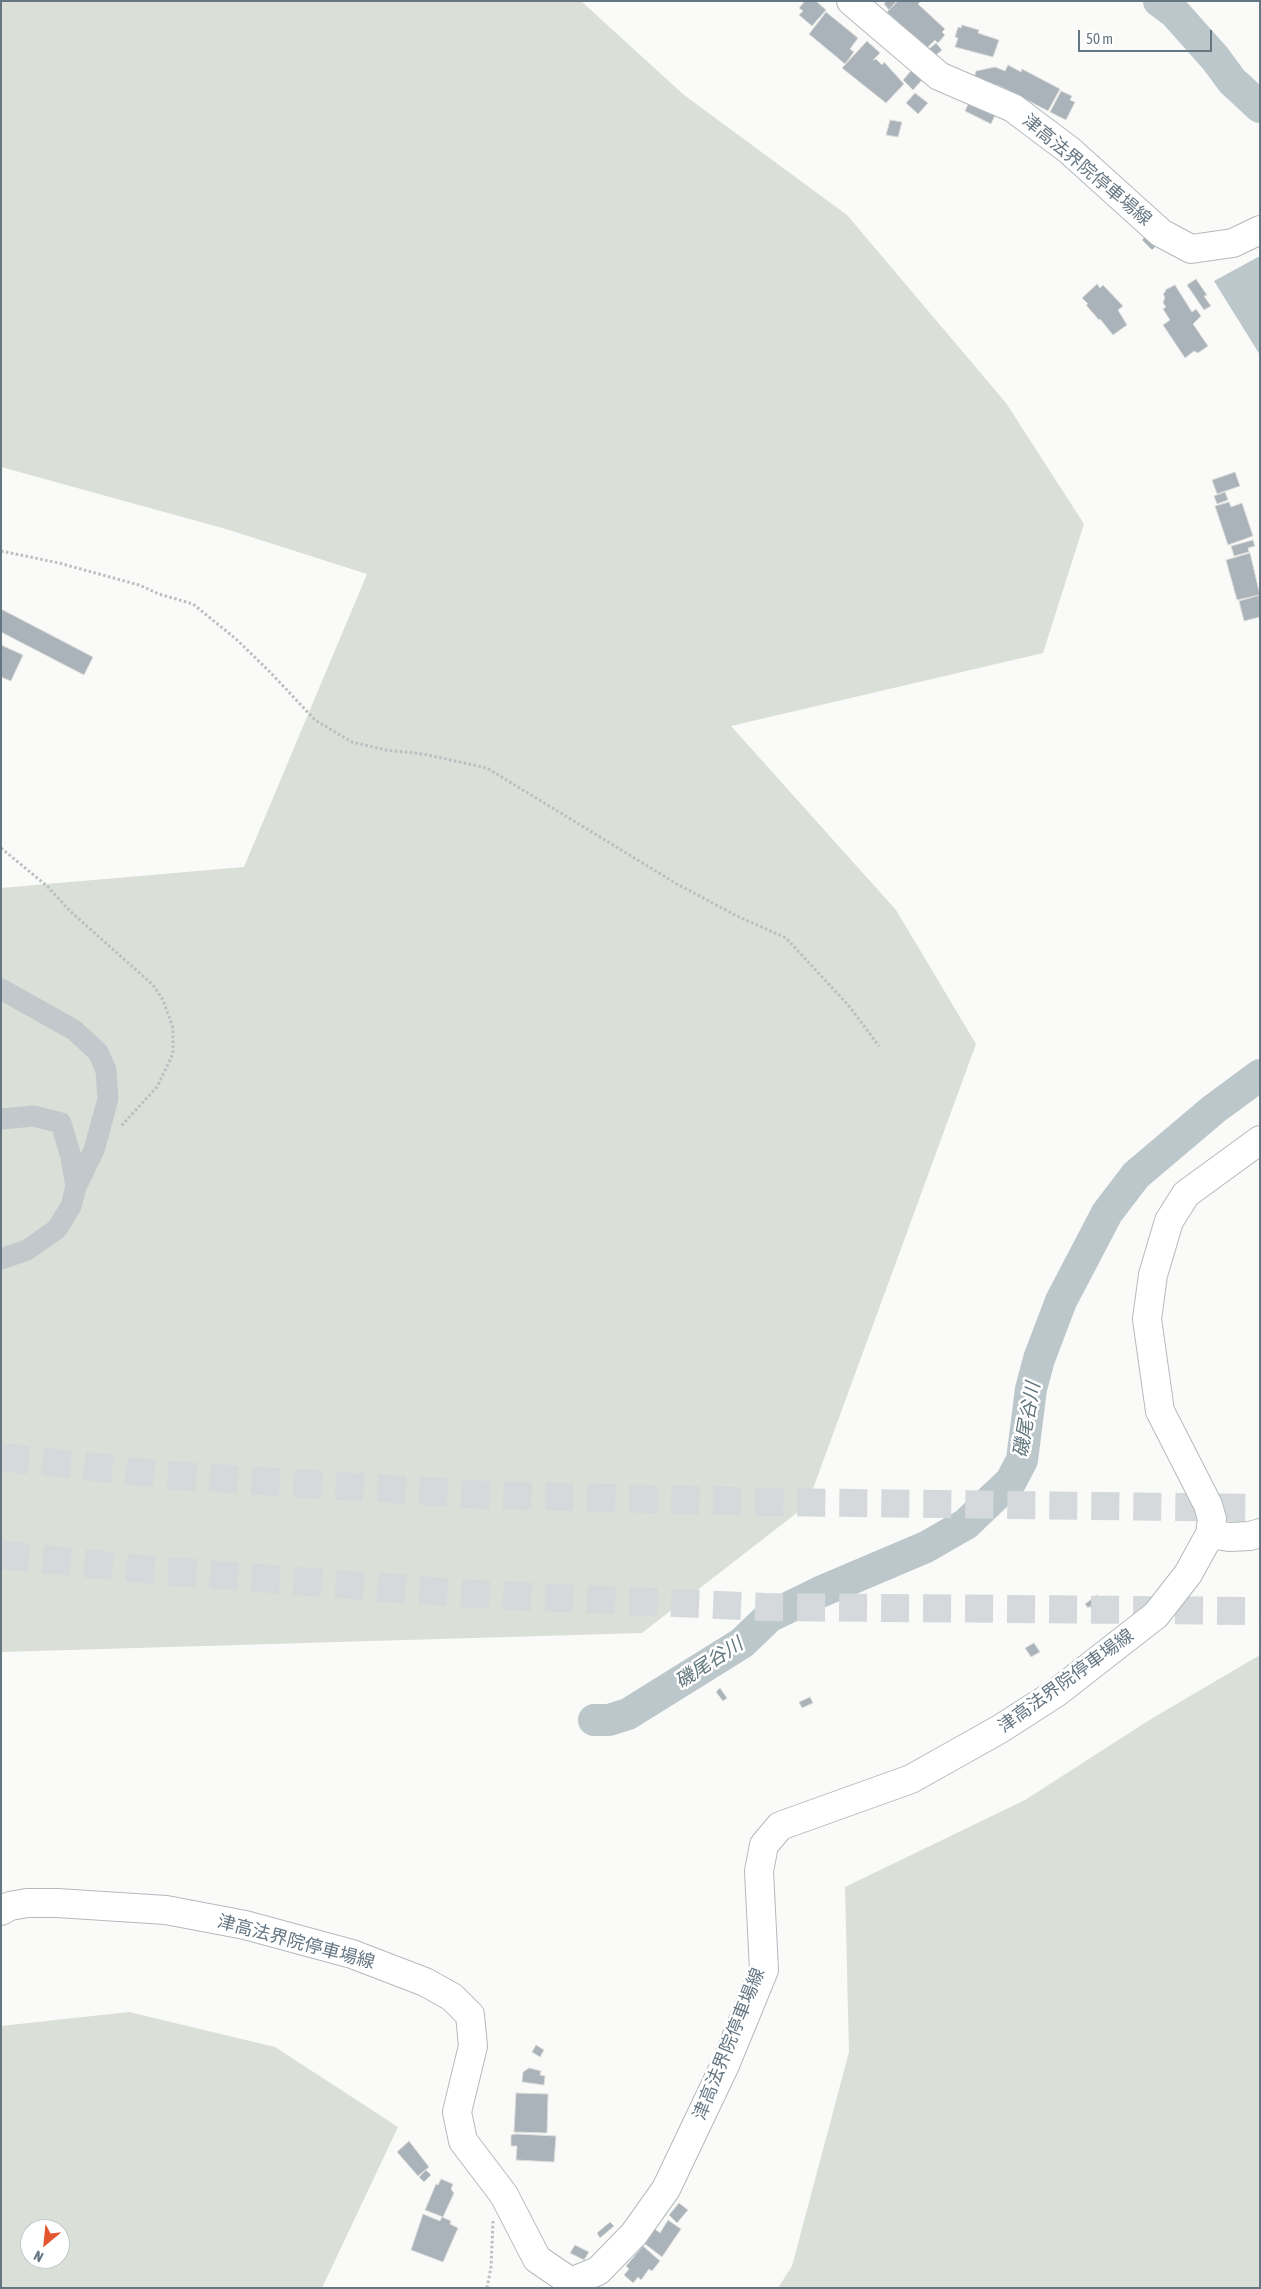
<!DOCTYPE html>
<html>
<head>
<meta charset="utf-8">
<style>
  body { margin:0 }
  #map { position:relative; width:1261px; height:2289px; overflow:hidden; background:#fafaf8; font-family:"Asap Condensed",sans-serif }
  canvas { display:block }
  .frame { position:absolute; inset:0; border:2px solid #657683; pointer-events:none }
  .north { position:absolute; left:20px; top:2219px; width:50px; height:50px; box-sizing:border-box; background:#fff; border:1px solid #c1c8cd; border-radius:50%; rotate:208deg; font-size:14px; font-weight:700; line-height:20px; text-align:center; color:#657683 }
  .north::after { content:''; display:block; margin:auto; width:18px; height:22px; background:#e4572e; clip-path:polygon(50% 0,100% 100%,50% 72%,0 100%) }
  .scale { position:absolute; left:1078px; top:30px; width:134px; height:22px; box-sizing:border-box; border:2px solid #657683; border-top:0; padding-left:6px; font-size:15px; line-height:18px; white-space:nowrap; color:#657683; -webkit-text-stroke:4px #fff; paint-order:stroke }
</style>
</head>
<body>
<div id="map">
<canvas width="1261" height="2289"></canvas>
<div class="frame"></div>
<div class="north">N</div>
<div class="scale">50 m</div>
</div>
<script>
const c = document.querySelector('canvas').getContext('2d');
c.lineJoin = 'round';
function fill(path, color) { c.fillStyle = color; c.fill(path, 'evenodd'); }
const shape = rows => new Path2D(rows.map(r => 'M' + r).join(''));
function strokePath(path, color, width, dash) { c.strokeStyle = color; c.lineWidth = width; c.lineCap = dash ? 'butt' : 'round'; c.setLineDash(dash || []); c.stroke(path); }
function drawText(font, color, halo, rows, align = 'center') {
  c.font = font + ' "Asap Condensed","Noto Sans JP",sans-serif'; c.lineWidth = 5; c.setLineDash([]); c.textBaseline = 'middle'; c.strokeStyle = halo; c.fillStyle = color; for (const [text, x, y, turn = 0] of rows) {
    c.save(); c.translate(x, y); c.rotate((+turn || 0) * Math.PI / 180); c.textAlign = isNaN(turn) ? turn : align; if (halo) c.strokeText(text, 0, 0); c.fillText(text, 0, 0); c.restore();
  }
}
fill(shape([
  [1,1,581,1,684,95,847,215,1006,403,1084,524,1043,653,731,726,896,910,976,1044,807,1505,642,1633,1,1652,1,888,244,867,367,574,226,529,1,467],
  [1260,1655,1260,2288,778,2288,792,2266,849,2052,845,1887,1025,1800,1151,1719],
  [129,2012,275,2047,398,2127,322,2288,1,2288,1,2026],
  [30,2229,60,2229,60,2259,30,2259]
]), '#dadfd7');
fill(shape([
  [1260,256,1260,355,1214,281]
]), '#bbc7cb');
strokePath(shape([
  [1159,1,1174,12,1215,58,1232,81,1260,107],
  [594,1720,609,1720,628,1714,742,1643,769,1617,820,1592,926,1547,966,1524,992,1499,1011,1481,1022,1460,1031,1389,1039,1359,1061,1301,1107,1213,1136,1175,1214,1109,1260,1075]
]), '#bbc7cb', 32);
const building = shape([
  [805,1,816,1,826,10,812,26,799,15,803,11,799,8,805,1],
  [886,1,897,1,889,10,884,4,886,1],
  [898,1,921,1,918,4,945,29,942,32,945,35,938,43,935,40,926,49,887,12,898,1],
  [826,12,858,38,850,49,854,52,845,64,809,34,826,12],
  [962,25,979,30,978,33,999,40,993,57,955,47,958,38,955,37,958,27,961,28,962,25],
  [867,41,880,53,873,60,876,59,882,65,884,62,904,84,886,103,842,68,867,41],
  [936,43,942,50,935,56,929,49,936,43],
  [1008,65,1021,72,1022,69,1060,89,1048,111,1000,86,974,78,976,71,995,67,1005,71,1008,65],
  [911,71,922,80,913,90,903,80,911,71],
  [1061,91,1072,96,1070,100,1075,102,1066,120,1050,112,1061,91],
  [915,93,928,103,918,114,906,103,915,93],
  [970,100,996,113,991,124,965,111,970,100],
  [890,120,902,122,898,137,886,135,890,120],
  [1148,233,1159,243,1152,250,1142,240,1148,233],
  [1196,279,1207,295,1204,296,1211,306,1204,310,1187,285,1196,279],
  [1097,284,1100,288,1103,285,1123,306,1118,310,1127,325,1113,335,1100,319,1099,320,1086,305,1088,304,1082,298,1097,284],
  [1175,285,1192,312,1196,309,1201,316,1193,324,1208,346,1198,353,1194,351,1185,358,1163,325,1170,320,1163,309,1166,307,1163,303,1165,297,1163,294,1166,291,1165,290,1175,285],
  [1235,472,1240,486,1217,494,1212,480,1235,472],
  [1225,492,1228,500,1217,504,1214,496,1225,492],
  [1229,502,1231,507,1242,503,1253,536,1228,545,1215,506,1229,502],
  [1253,540,1255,546,1248,548,1249,552,1234,556,1231,546,1253,540],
  [1250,553,1260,595,1237,600,1226,560,1250,553],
  [1260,595,1260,617,1244,621,1239,601,1260,595],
  [1,609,93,657,84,675,1,632,1,609],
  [1,645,23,655,11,681,1,677,1,645],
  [1097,1595,1101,1601,1091,1608,1090,1606,1088,1608,1085,1604,1097,1595],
  [1034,1643,1040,1652,1031,1657,1025,1648,1034,1643],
  [720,1688,727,1698,723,1701,716,1692,720,1688],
  [810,1697,813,1703,802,1708,799,1702,810,1697],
  [536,2045,544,2050,540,2057,532,2052,536,2045],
  [529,2068,541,2071,540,2075,545,2076,544,2085,522,2082,523,2072,529,2068],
  [516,2093,548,2094,547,2133,514,2132,516,2093],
  [516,2134,556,2136,554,2162,516,2160,517,2146,511,2146,511,2135,516,2134],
  [409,2141,429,2167,418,2176,397,2152,409,2141],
  [426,2170,431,2175,424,2182,419,2177,426,2170],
  [441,2179,453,2184,451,2189,454,2193,443,2217,425,2210,436,2184,438,2185,441,2179],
  [679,2203,688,2210,677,2223,669,2215,679,2203],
  [423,2214,440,2221,442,2217,451,2221,450,2224,458,2228,443,2262,411,2250,423,2214],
  [668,2220,681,2229,662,2257,645,2244,655,2229,660,2233,668,2220],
  [610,2222,614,2226,600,2238,597,2233,610,2222],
  [575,2245,589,2252,584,2260,570,2253,575,2245],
  [643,2246,660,2261,652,2271,649,2269,641,2280,638,2277,633,2283,624,2275,629,2269,626,2266,643,2246]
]);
fill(building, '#aab3b9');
strokePath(building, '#dcdcda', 1);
strokePath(shape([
  [1,1457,166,1475,486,1495,774,1502,1260,1508],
  [1,1555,152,1570,471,1594,765,1607,1260,1611]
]), '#d5d9db', 28, [28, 14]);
const secondary = shape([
  [851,1,939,76,1013,108,1069,150,1161,233,1191,249,1233,243,1260,230],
  [1210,1534,1229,1537,1250,1536,1260,1533],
  [1,1911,10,1906,27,1903,57,1903,166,1910,245,1925,352,1954,425,1982,452,1997,470,2015,473,2046,457,2112,463,2141,504,2195,537,2259,571,2282,598,2271,634,2234,666,2189,725,2065,764,1970,759,1871,764,1845,780,1826,911,1779,1000,1729,1056,1693,1156,1615,1188,1574,1210,1534,1212,1519,1208,1505,1160,1411,1147,1319,1153,1275,1169,1221,1186,1194,1260,1140]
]);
strokePath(secondary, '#b3babf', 30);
strokePath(shape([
  [1,551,59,563,139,585,159,594,193,604,236,639,270,672,315,720,352,742,386,750,423,754,487,768,677,884,737,916,786,938,849,1006,879,1046],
  [1,848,47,886,70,911,153,985,163,1000,173,1028,173,1054,157,1087,121,1126],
  [487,2288,491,2267,493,2221]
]), '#bbbfc2', 3, [2.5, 2.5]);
strokePath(shape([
  [1,989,74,1030,98,1052,106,1070,108,1099,94,1150,76,1187,71,1206,57,1229,27,1250,1,1259],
  [1,1119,34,1116,61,1123,71,1157,76,1187]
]), '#c3c8cc', 21);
strokePath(secondary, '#fff', 28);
drawText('18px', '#657683', '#fff', [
  ["津高法界院停車場線",1087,170,40],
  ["津高法界院停車場線",1066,1681,-36],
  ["津高法界院停車場線",296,1942,15],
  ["津高法界院停車場線",729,2044,-68]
]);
drawText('italic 19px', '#60757c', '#fff', [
  ["磯尾谷川",1027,1420,-80],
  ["磯尾谷川",709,1663,-33]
]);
</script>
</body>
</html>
